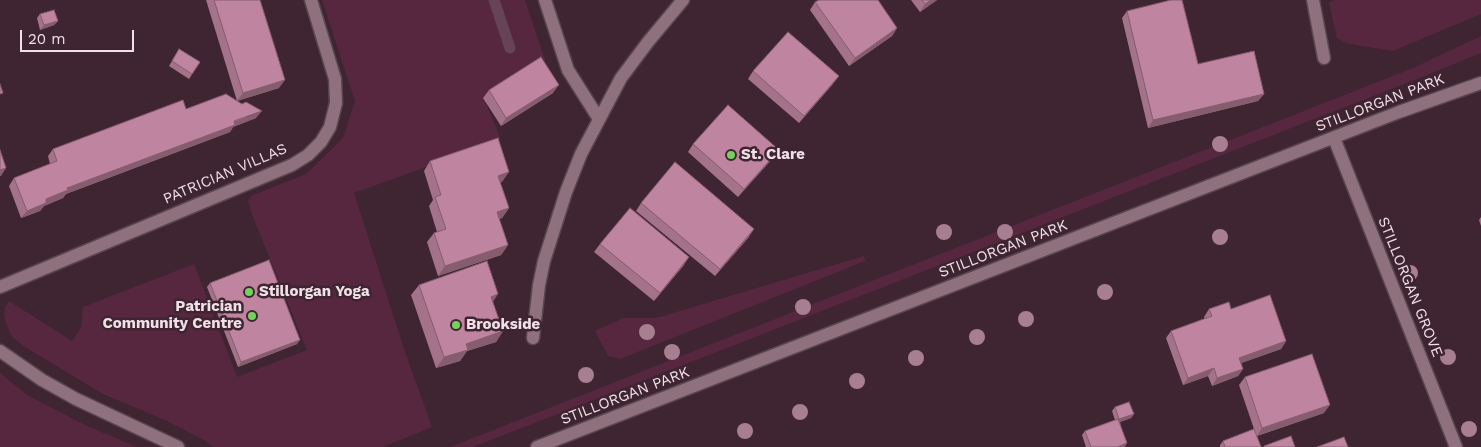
<!DOCTYPE html>
<html>
<head>
<meta charset="utf-8">
<style>
  body { margin:0 }
  #map { position:relative; width:1481px; height:447px; overflow:hidden; background:#3e2531; font-family:"Work Sans",sans-serif }
  canvas { display:block }
  .scale { position:absolute; left:20px; top:30px; width:114px; height:22px; box-sizing:border-box; border:2px solid #f1e0e7; border-top:0; padding-left:6px; font-size:15px; line-height:18px; white-space:nowrap; color:#f1e0e7; -webkit-text-stroke:4px #3e2531; paint-order:stroke }
</style>
</head>
<body>
<div id="map">
<canvas width="1481" height="447"></canvas>
<div class="scale">20 m</div>
</div>
<script>
const c = document.querySelector('canvas').getContext('2d');
c.lineJoin = 'round';
function fill(path, color) { c.fillStyle = color; c.fill(path, 'evenodd'); }
const shape = rows => new Path2D(rows.map(r => 'M' + r).join(''));
function strokePath(path, color, width, dash) { c.strokeStyle = color; c.lineWidth = width; c.lineCap = dash ? 'butt' : 'round'; c.setLineDash(dash || []); c.stroke(path); }
function drawText(font, color, halo, rows, align = 'center') {
  c.font = font + ' "Work Sans",sans-serif'; c.lineWidth = 5; c.setLineDash([]); c.textBaseline = 'middle'; c.strokeStyle = halo; c.fillStyle = color; for (const [text, x, y, turn = 0] of rows) {
    c.save(); c.translate(x, y); c.rotate((+turn || 0) * Math.PI / 180); c.textAlign = isNaN(turn) ? turn : align; if (halo) c.strokeText(text, 0, 0); c.fillText(text, 0, 0); c.restore();
  }
}
fill(shape([
  [322,0,525,0,545,60,484,98,501,140,354,193,404,349,432,427,383,447,213,447,204,440,167,421,103,394,25,347,12,337,7,326,4,316,5,307,9,301,72,341,81,328,83,307,194,264,237,377,307,350,251,212,248,201,251,196,306,174,343,138,355,101],
  [1335,0,1481,0,1481,14,1393,51,1349,44,1337,38,1329,3],
  [1481,36,1481,53,1417,79,473,447,450,447,1413,68],
  [864,256,865,261,620,359,608,356,595,331,623,318,656,318],
  [0,373,27,395,87,426,137,447,0,447]
]), '#57273f');
strokePath(shape([
  [494,0,510,48]
]), '#664357', 11);
const service = shape([
  [545,0,568,70,599,119]
]);
const minor = shape([
  [1313,0,1324,58],
  [1334,138,1456,447],
  [0,287,292,165,308,155,321,142,330,127,336,103,335,79,311,0],
  [533,338,539,285,544,261,566,192,581,154,621,78,648,42,683,0],
  [0,351,42,380,76,399,178,447]
]);
const secondary = shape([
  [537,447,1399,112,1481,83]
]);
strokePath(service, '#59454f', 15);
strokePath(minor, '#59454f', 15);
strokePath(secondary, '#59454f', 15);
strokePath(service, '#8f717e', 12);
strokePath(minor, '#8f717e', 12);
strokePath(secondary, '#8f717e', 12);
c.fillStyle = '#a77f91';
for (const [x, y] of [
  [1220,144],
  [944,232],
  [1005,232],
  [1220,237],
  [1410,273],
  [1105,292],
  [803,307],
  [1026,319],
  [647,332],
  [977,337],
  [672,352],
  [1448,357],
  [916,358],
  [586,375],
  [857,381],
  [800,412],
  [1469,429],
  [745,431]
]) { c.beginPath(); c.arc(x, y, 8, 0, 2 * Math.PI); c.fill(); }
fill(shape([
  [206,0,260,0,279,88,237,101],
  [911,0,937,0,920,12],
  [815,2,897,28,892,36,849,66,810,10],
  [1127,11,1198,64,1264,94,1258,101,1148,128,1122,18],
  [40,14,58,21,54,25,40,30,37,18],
  [179,49,200,62,189,79,169,66],
  [753,71,833,84,799,123,748,79],
  [489,90,553,93,501,126,483,98],
  [186,109,256,118,233,127,230,132,66,194,63,198,44,206,40,211,21,218,9,186,14,178,50,164,48,156,53,149],
  [693,144,773,158,738,197,688,152],
  [430,161,502,182,500,182,509,208,502,218,499,219,508,245,501,255,438,276,427,242,434,233,437,232,429,206,433,200,424,171],
  [641,203,749,237,715,276,636,211],
  [1481,217,1481,226,1479,220],
  [600,244,684,265,654,301,594,252],
  [210,283,297,344,238,367,207,287],
  [419,285,493,302,503,331,496,342,467,351,460,361,436,368,411,295],
  [1209,309,1231,309,1286,341,1281,349,1241,363,1243,369,1238,376,1212,386,1208,376,1183,385,1166,338,1171,331,1205,319,1204,317],
  [1245,377,1324,413,1257,436,1261,447,1220,447,1220,445,1223,441,1254,429,1239,385],
  [1115,407,1134,414,1131,418,1120,422,1125,447,1086,447,1082,435,1085,431,1115,420,1112,411]
]), '#a47289');
fill(shape([
  [931,0,937,0,920,12,925,4],
  [58,21,54,25,40,30,44,25],
  [897,28,892,36,849,66,855,58],
  [839,76,833,84,799,123,804,116],
  [285,80,279,88,237,101,243,93],
  [559,85,553,93,501,126,506,118],
  [1264,94,1258,101,1148,128,1153,120],
  [262,111,256,118,233,127,230,132,66,194,63,198,44,206,40,211,21,218,27,211,46,199,67,188],
  [779,150,773,158,738,197,744,189],
  [6,168,1,176,0,176,0,170],
  [509,172,502,182,491,185,498,176],
  [509,208,502,218,490,222,497,212],
  [754,229,749,237,715,276,720,269],
  [508,245,501,255,438,276,445,266],
  [689,257,684,265,654,301,660,293],
  [498,294,491,305,491,297],
  [503,331,496,342,467,351,460,361,436,368,444,357,466,344],
  [300,340,297,344,238,367,241,362],
  [1286,341,1281,349,1233,366,1239,358],
  [1214,368,1208,376,1183,385,1188,378],
  [1243,369,1238,376,1212,386,1217,378],
  [1330,405,1324,413,1257,436,1262,428],
  [1134,414,1131,418,1116,423,1119,419],
  [1127,443,1125,447,1117,447]
]), '#865c6f');
const building = shape([
  [214,0,260,0,285,80,243,93,214,0],
  [819,0,878,0,897,28,855,58,815,2,819,0],
  [922,0,931,0,925,4,922,0],
  [1171,0,1182,0,1198,64,1254,51,1264,94,1153,120,1127,11,1171,0],
  [54,10,58,21,44,25,40,14,54,10],
  [788,32,839,76,804,116,753,71,788,32],
  [179,49,200,62,192,74,172,61,179,49],
  [541,57,559,85,506,118,489,90,541,57],
  [0,84,3,93,0,94,0,84],
  [226,94,242,104,246,102,262,111,234,121,235,125,67,188,68,190,46,199,46,203,27,211,14,178,57,161,53,149,183,100,186,109,226,94],
  [728,105,779,150,744,189,693,144,728,105],
  [498,138,509,172,498,176,509,208,497,212,508,245,445,266,434,233,446,229,435,197,441,195,430,161,498,138],
  [0,150,6,168,0,170,0,150],
  [675,162,754,229,720,269,641,203,675,162],
  [630,208,689,257,660,293,600,244,630,208],
  [269,260,300,340,241,362,210,283,269,260],
  [487,261,498,294,491,297,503,331,466,344,468,350,444,357,419,285,487,261],
  [1270,295,1286,341,1239,358,1243,369,1217,378,1214,368,1188,378,1171,331,1212,316,1209,309,1229,302,1231,309,1270,295],
  [1312,354,1330,405,1262,428,1245,377,1312,354],
  [1129,402,1134,414,1119,419,1115,407,1129,402],
  [1118,419,1127,443,1117,447,1091,447,1085,431,1118,419],
  [1254,429,1261,447,1225,447,1223,441,1254,429],
  [1291,436,1295,447,1264,447,1264,446,1291,436],
  [1344,437,1348,447,1317,447,1344,437]
]);
fill(building, '#bf849f');
strokePath(building, '#865c6f', 1);
for (const [x, y, r, color] of [
  [731,155,5,"#72d25d"],
  [249,292,5,"#72d25d"],
  [252,316,5,"#72d25d"],
  [456,325,5,"#72d25d"]
]) { const dot = new Path2D(); dot.arc(x, y, r, 0, 2 * Math.PI); c.fillStyle = color; c.fill(dot); strokePath(dot, '#3e2531', 2); }
drawText('15px', '#f1e0e7', '#3e2531', [
  ["STILLORGAN PARK",1380,103,-21],
  ["PATRICIAN VILLAS",225,174,-23],
  ["STILLORGAN PARK",1003,249,-21],
  ["STILLORGAN GROVE",1410,287,68],
  ["STILLORGAN PARK",625,396,-21]
]);
drawText('bold 15px', '#f1e0e7', '#3e2531', [
  ["St. Clare",741,155],
  ["Stillorgan Yoga",259,292],
  ["Patrician",242,307,"right"],
  ["Community Centre",242,324,"right"],
  ["Brookside",466,325]
], 'left');
</script>
</body>
</html>
